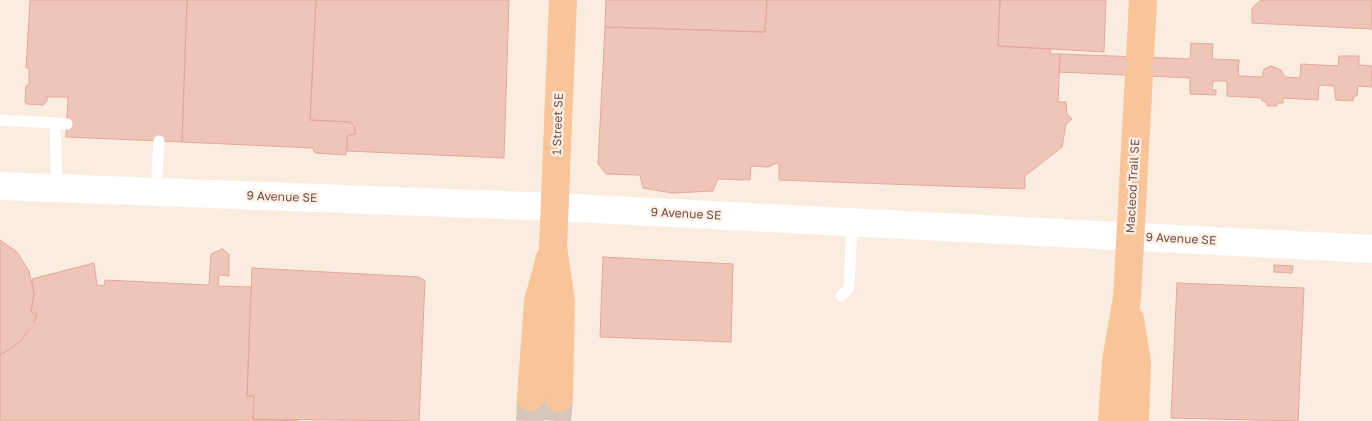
<!DOCTYPE html>
<html>
<head>
<meta charset="utf-8">
<style>
  body { margin:0 }
  canvas { display:block; background:#fbece0 }
</style>
</head>
<body>
<canvas width="1372" height="421"></canvas>
<script>
const c = document.querySelector('canvas').getContext('2d');
c.lineJoin = 'round';
function fill(path, color) { c.fillStyle = color; c.fill(path, 'evenodd'); }
const shape = rows => new Path2D(rows.map(r => 'M' + r).join(''));
function strokePath(path, color, width, dash) { c.strokeStyle = color; c.lineWidth = width; c.lineCap = dash ? 'butt' : 'round'; c.setLineDash(dash || []); c.stroke(path); }
function drawText(font, color, halo, rows, align = 'center') {
  c.font = font + ' "Golos Text",sans-serif'; c.lineWidth = 4.5; c.setLineDash([]); c.textBaseline = 'middle'; c.strokeStyle = halo; c.fillStyle = color; for (const [text, x, y, turn = 0] of rows) {
    c.save(); c.translate(x, y); c.rotate((+turn || 0) * Math.PI / 180); c.textAlign = isNaN(turn) ? turn : align; if (halo) c.strokeText(text, 0, 0); c.fillText(text, 0, 0); c.restore();
  }
}
const building = shape([
  [30,0,187,0,182,142,66,137,68,97,47,97,47,101,43,105,27,104,25,102,26,86,29,84,29,68,26,68,30,0],
  [187,0,316,0,310,120,350,122,355,127,355,134,347,136,346,155,315,153,313,148,182,142,187,0],
  [316,0,509,0,504,158,347,151,347,136,355,134,355,127,350,122,310,120,316,0],
  [606,0,767,0,765,32,605,27,606,0],
  [767,0,1000,0,998,46,1051,49,1050,54,1060,54,1058,102,1066,102,1067,114,1072,119,1066,124,1062,147,1025,176,1025,189,779,180,779,165,777,163,768,167,751,166,750,180,718,179,713,191,672,193,643,188,640,175,606,174,598,164,605,27,765,32,767,0],
  [1000,0,1106,0,1104,52,998,46,1000,0],
  [1261,0,1372,0,1372,29,1252,23,1252,8,1261,0],
  [1191,43,1213,44,1212,59,1239,60,1238,76,1262,77,1264,69,1271,66,1281,70,1285,77,1300,78,1301,64,1338,66,1339,56,1359,56,1359,65,1372,66,1372,87,1358,86,1357,96,1354,96,1353,101,1336,100,1334,86,1319,85,1318,100,1283,98,1283,103,1277,103,1277,106,1267,106,1267,102,1262,101,1262,98,1227,96,1227,81,1213,81,1212,90,1216,90,1216,95,1190,94,1190,78,1059,72,1060,54,1190,59,1191,43],
  [0,240,17,252,29,271,34,294,31,312,37,315,20,342,0,355,0,240],
  [222,249,229,254,229,276,219,275,218,286,251,287,247,396,254,396,253,419,299,421,0,421,0,355,20,342,33,325,37,315,31,312,34,294,32,279,94,263,97,285,104,286,105,280,209,285,211,254,222,249],
  [603,257,733,264,731,342,600,337,603,257],
  [1274,265,1293,266,1292,273,1274,272,1274,265],
  [252,268,419,277,425,281,419,421,253,419,254,396,247,396,252,268],
  [1177,283,1304,288,1298,421,1171,418,1177,283]
]);
fill(building, '#efc5b9');
strokePath(building, '#e1a99a', 1);
strokePath(shape([
  [530,421,531,397],
  [557,421,559,398]
]), '#d8c5ba', 28, [28, 14]);
strokePath(shape([
  [0,120,55,123],
  [57,188,55,123,67,124],
  [156,192,159,141],
  [841,296,849,288,852,222]
]), '#fff', 11);
strokePath(shape([
  [0,186,555,207,1372,249]
]), '#fff', 28);
strokePath(shape([
  [1140,57,1143,0],
  [1130,319,1137,362,1135,421],
  [531,397,538,302,550,258],
  [559,398,561,301,553,247,563,0],
  [1112,421,1116,361,1127,298,1139,75]
]), '#f8c59a', 28);
drawText('12px', '#705049', '#fef0e5', [
  ["1 Street SE",558,124,-88],
  ["Macleod Trail SE",1133,186,-87],
  ["9 Avenue SE",282,197,2],
  ["9 Avenue SE",686,214,3],
  ["9 Avenue SE",1181,239,3]
]);
</script>
</body>
</html>
